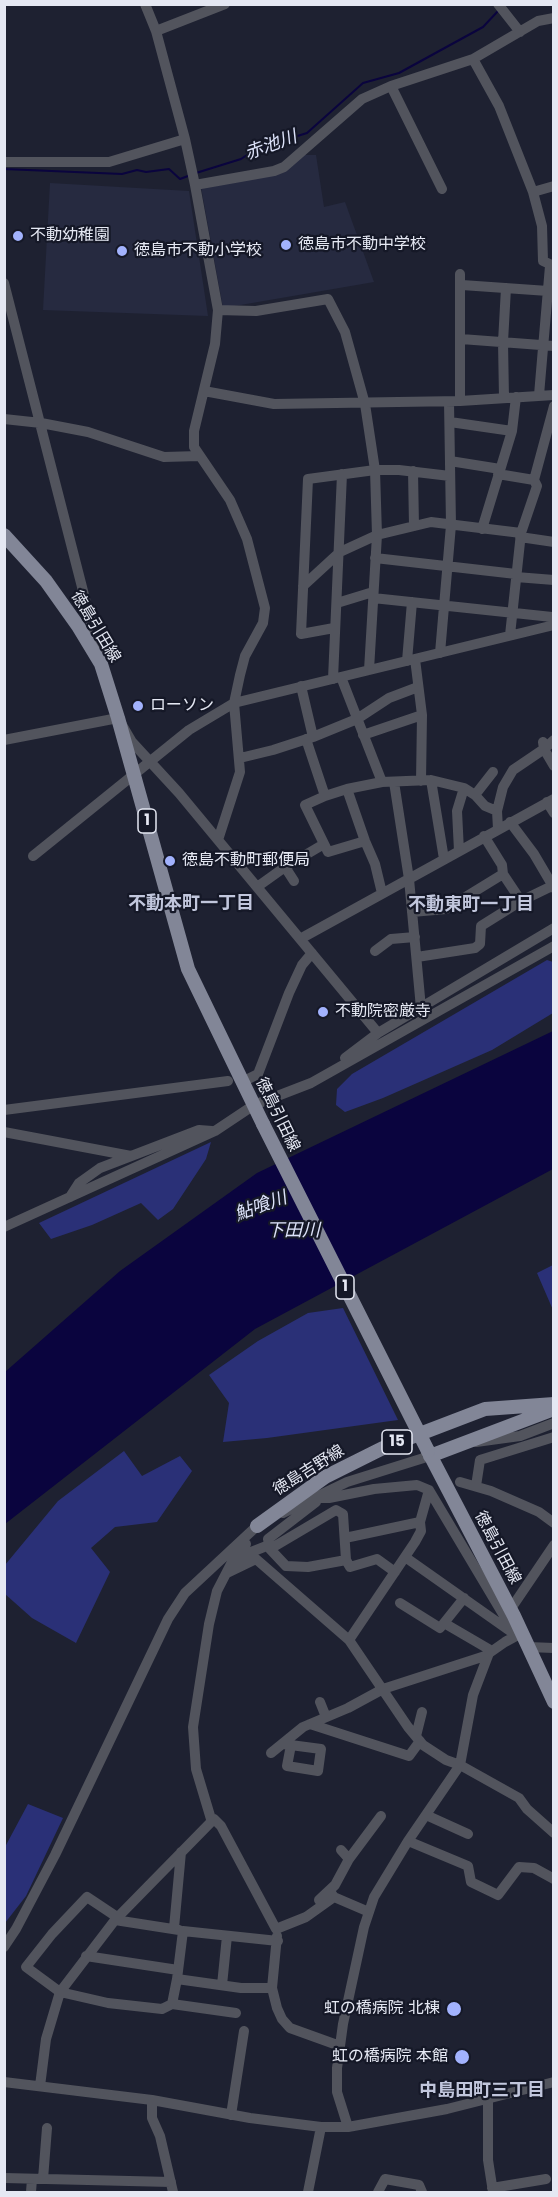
<!DOCTYPE html>
<html>
<head>
<meta charset="utf-8">
<style>
  body { margin:0 }
  #map { position:relative; width:558px; height:2197px; overflow:hidden; background:#1e2131; font-family:Poppins,sans-serif }
  canvas { display:block }
  .frame { position:absolute; inset:0; border:6px solid #e5e8f3; pointer-events:none }
</style>
</head>
<body>
<div id="map">
<canvas width="558" height="2197"></canvas>
<div class="frame"></div>
</div>
<script>
const c = document.querySelector('canvas').getContext('2d');
c.lineJoin = 'round';
function fill(path, color) { c.fillStyle = color; c.fill(path, 'evenodd'); }
const shape = rows => new Path2D(rows.map(r => 'M' + r).join(''));
function strokePath(path, color, width, dash) { c.strokeStyle = color; c.lineWidth = width; c.lineCap = dash ? 'butt' : 'round'; c.setLineDash(dash || []); c.stroke(path); }
function drawText(font, color, halo, rows, align = 'center') {
  c.font = font + ' Poppins,"Noto Sans JP",sans-serif'; c.lineWidth = 4.5; c.setLineDash([]); c.textBaseline = 'middle'; c.strokeStyle = halo; c.fillStyle = color; for (const [text, x, y, turn = 0] of rows) {
    c.save(); c.translate(x, y); c.rotate((+turn || 0) * Math.PI / 180); c.textAlign = isNaN(turn) ? turn : align; if (halo) c.strokeText(text, 0, 0); c.fillText(text, 0, 0); c.restore();
  }
}
fill(shape([
  [302,155,316,155,324,207,345,202,374,282,223,308,201,187,282,173],
  [50,183,189,191,208,316,43,310]
]), '#262a40');
fill(shape([
  [547,960,553,962,553,1013,492,1050,383,1098,345,1112,336,1105,337,1089,352,1074],
  [211,1142,206,1159,173,1209,158,1220,141,1203,92,1225,51,1239,39,1223],
  [553,1265,553,1310,537,1273],
  [343,1308,398,1420,267,1438,223,1442,229,1403,209,1375,258,1341,308,1313],
  [124,1451,142,1476,180,1456,192,1471,157,1522,115,1527,91,1548,110,1572,76,1643,32,1618,5,1594,5,1565,58,1501],
  [28,1804,63,1818,26,1896,5,1923,5,1847]
]), '#2a3077');
fill(shape([
  [553,1031,553,1169,255,1329,5,1524,5,1372,120,1271,257,1173]
]), '#0a043e');
strokePath(shape([
  [4,169,122,174,137,170,146,172,169,169,180,179,188,176],
  [196,173,241,159,256,149,307,133,363,83,399,73,483,27,498,11]
]), '#0a043e', 2);
strokePath(shape([
  [145,4,156,31,185,139,195,185,218,310,215,344,194,431,194,447,230,500,247,539,265,608,263,623,245,656,240,675,234,703,240,772,218,840],
  [498,4,520,32],
  [156,31,225,4],
  [473,59,499,106,533,192,542,226,543,261,554,266],
  [391,86,442,189],
  [4,162,109,162,185,139],
  [195,185,274,171,284,167,362,99,391,86,473,59,538,21,554,18],
  [533,192,554,186],
  [4,283,101,661],
  [462,285,548,291],
  [218,310,256,311,328,299,345,332,365,404,375,470,377,535,369,670],
  [461,339,554,346],
  [204,391,274,404,460,401,554,395],
  [539,395,550,266],
  [504,398,503,342,506,288],
  [460,401,460,274],
  [4,419,41,423,88,432,164,457,199,456],
  [450,422,512,431],
  [450,461,500,469],
  [413,471,414,526],
  [498,474,534,480],
  [482,529,512,431,516,397],
  [520,537,554,542],
  [375,558,516,574],
  [516,577,554,580],
  [303,586,340,552,377,535,431,522,521,533],
  [373,598,552,617],
  [337,603,373,592],
  [334,628,301,634,308,479,375,470,399,470,450,476],
  [510,635,521,533,537,486,534,480,554,406],
  [440,653,451,525,449,402],
  [415,659,422,715,421,781],
  [407,661,412,602],
  [341,677,382,782],
  [333,679,342,474],
  [301,686,313,737],
  [363,735,422,715],
  [306,739,325,796],
  [4,740,118,718,132,742,179,793,378,1033],
  [543,742,544,749,554,766],
  [240,758,273,750,313,737,357,719,389,698,418,687],
  [431,780,444,859],
  [394,782,409,879,421,1008],
  [347,789,365,841,375,864,382,893],
  [475,795,493,772],
  [547,802,554,813],
  [510,822,534,854,554,888],
  [498,829,497,811,503,787,513,770,544,749,554,740],
  [484,836,502,865,503,874,521,901],
  [365,841,328,852,305,805,325,796,347,789,382,782,431,780,464,788,475,795,485,806,497,811],
  [459,851,457,811,464,788],
  [33,856,189,730,234,703,554,625],
  [285,867,294,881],
  [257,887,285,867,324,844],
  [412,912,446,909,503,874],
  [300,939,554,799],
  [375,951,391,939,415,937],
  [417,957,475,948,480,944,481,926,521,901,554,885],
  [345,1058,378,1033,554,928],
  [248,1079,258,1074,289,993,302,965,312,953],
  [4,1110,228,1081],
  [4,1132,131,1156],
  [70,1197,79,1183,100,1168,199,1130,212,1131],
  [4,1227,215,1131,254,1105,311,1083,554,946],
  [476,1442,520,1436,554,1423],
  [460,1482,491,1491,539,1512,554,1523],
  [476,1486,480,1460,554,1437],
  [316,1498,329,1498,374,1489,417,1485,429,1490,516,1636],
  [316,1502,268,1539,270,1549,336,1510,343,1514,346,1560,350,1567,377,1559,395,1572],
  [283,1513,347,1482,430,1456],
  [345,1538,420,1522],
  [270,1549,286,1566,308,1567,346,1560],
  [405,1557,510,1631],
  [236,1558,269,1545],
  [227,1573,256,1559,349,1640,408,1727,423,1745,446,1760,460,1765,519,1798,527,1809,554,1833],
  [400,1603,440,1628,464,1598],
  [510,1610,554,1545],
  [444,1623,492,1651],
  [349,1640,415,1542,421,1531,420,1522,429,1490],
  [528,1647,554,1648],
  [489,1653,473,1695,460,1765,408,1841,468,1866,471,1882,498,1895,519,1867,534,1868,554,1879],
  [320,1702,326,1717],
  [310,1724,409,1756,420,1741],
  [416,1736,422,1712],
  [283,1744,321,1749,318,1771,287,1766,291,1745],
  [271,1753,303,1727,348,1708,383,1689,485,1656,505,1642,516,1636,523,1636],
  [426,1815,468,1834],
  [211,1819,196,1769,193,1727,209,1624,217,1591,233,1560,246,1544],
  [341,1850,349,1859],
  [331,1893,334,1897,369,1912],
  [319,1900,335,1885,349,1859,381,1816],
  [117,1917,87,1897,52,1934,26,1967,60,1992,108,2003,162,2009,172,2004,236,2013],
  [115,1920,179,1930],
  [174,1928,181,1852],
  [277,1936,272,1988,277,2008,282,2019,290,2028,340,2046],
  [4,1947,16,1929,55,1855,168,1619,185,1593,257,1526,264,1522],
  [86,1956,178,1970],
  [177,1979,241,1988,272,1988],
  [222,1985,227,1936],
  [172,2004,177,1979,183,1931,278,1941],
  [4,2082,152,2100,250,2118,321,2127,348,2127,447,2109,554,2082],
  [40,2086,46,2039,60,1992,115,1920,214,1819,221,1826,276,1929,306,1917,334,1897],
  [488,2098,488,2160,493,2192],
  [152,2100,152,2118,160,2136,173,2192],
  [231,2115,244,2031],
  [348,2127,337,2092,337,2068,343,2024,364,1927,374,1897,408,1841],
  [4,2178,171,2182],
  [43,2179,47,2128],
  [492,2188,546,2179],
  [31,2192,32,2179],
  [308,2192,321,2127],
  [378,2192,385,2179,419,2185,422,2192]
]), '#52545d', 10);
strokePath(shape([
  [4,535,46,581,78,626,101,664,118,718,188,969,263,1124],
  [428,1451,514,1616,554,1702],
  [430,1456,554,1409],
  [257,1526,325,1477,383,1448,485,1409,554,1404]
]), '#828697', 14);
strokePath(shape([
  [263,1124,428,1451]
]), '#828697', 14);
for (const [x, y, r, color] of [
  [18,236,6,"#a2b2fd"],
  [286,245,6,"#a2b2fd"],
  [122,251,6,"#a2b2fd"],
  [138,706,6,"#a2b2fd"],
  [170,861,6,"#a2b2fd"],
  [323,1012,6,"#a2b2fd"],
  [454,2009,8,"#a2b2fd"],
  [462,2057,8,"#a2b2fd"]
]) { const dot = new Path2D(); dot.arc(x, y, r, 0, 2 * Math.PI); c.fillStyle = color; c.fill(dot); strokePath(dot, '#151827', 2); }
for (const [x, y, w] of [
  [147,821,18],
  [345,1287,18],
  [397,1442,30]
]) { const box = new Path2D(); box.roundRect(x - w / 2, y - 12, w, 24, 4.5); c.fillStyle = '#151827'; c.fill(box); strokePath(box, '#e5e8f3', 1.5); }
drawText('bold 15px', '#e5e8f3', null, [
  ["1",147,821],
  ["1",345,1287],
  ["15",397,1442]
]);
drawText('16px', '#e5e8f3', '#151827', [
  ["不動幼稚園",30,236],
  ["徳島市不動中学校",298,245],
  ["徳島市不動小学校",134,251],
  ["ローソン",150,706],
  ["徳島不動町郵便局",182,861],
  ["不動院密厳寺",335,1012],
  ["虹の橋病院 北棟",440,2009,"right"],
  ["虹の橋病院 本館",448,2057,"right"]
], 'left');
drawText('16px', '#e5e8f3', '#151827', [
  ["徳島引田線",95,627,59],
  ["徳島引田線",277,1115,64],
  ["徳島吉野線",309,1471,-32],
  ["徳島引田線",497,1548,62]
]);
drawText('italic 18px', '#dde3fa', '#151827', [
  ["赤池川",271,146,-20],
  ["鮎喰川",261,1207,-20],
  ["下田川",293,1231]
]);
drawText('bold 18px', '#c1c6dc', '#151827', [
  ["不動本町一丁目",191,904],
  ["不動東町一丁目",471,905],
  ["中島田町三丁目",482,2091]
]);
</script>
</body>
</html>
